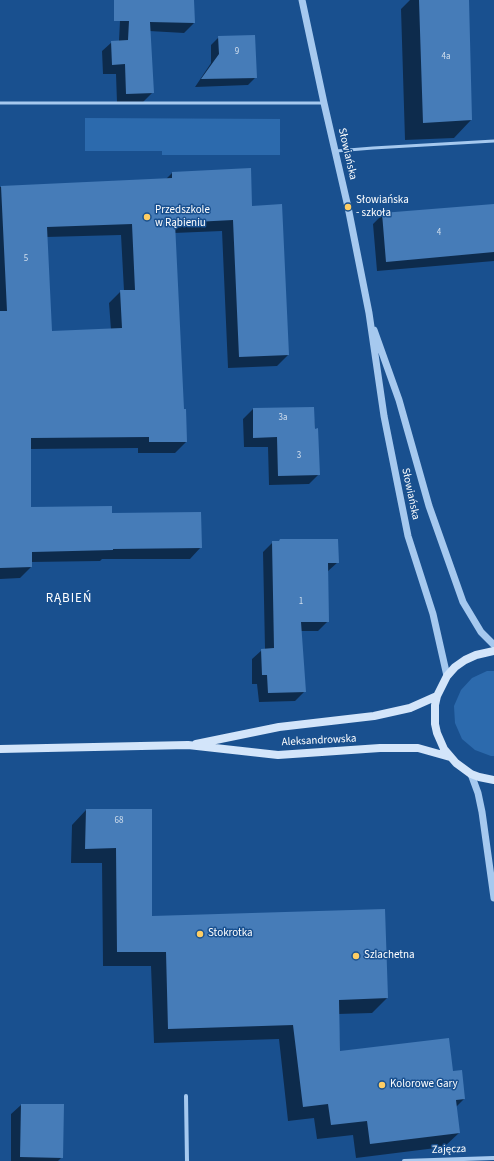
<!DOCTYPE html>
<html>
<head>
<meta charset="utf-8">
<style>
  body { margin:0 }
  canvas { display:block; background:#19508f }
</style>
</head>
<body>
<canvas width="494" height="1161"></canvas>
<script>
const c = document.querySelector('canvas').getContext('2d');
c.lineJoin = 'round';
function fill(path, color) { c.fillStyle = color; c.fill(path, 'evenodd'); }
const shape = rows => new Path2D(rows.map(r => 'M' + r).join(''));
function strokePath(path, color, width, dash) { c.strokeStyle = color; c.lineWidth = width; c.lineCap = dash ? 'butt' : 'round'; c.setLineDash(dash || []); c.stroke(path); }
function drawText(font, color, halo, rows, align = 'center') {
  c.font = font + ' "Source Sans 3",sans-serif'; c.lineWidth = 3; c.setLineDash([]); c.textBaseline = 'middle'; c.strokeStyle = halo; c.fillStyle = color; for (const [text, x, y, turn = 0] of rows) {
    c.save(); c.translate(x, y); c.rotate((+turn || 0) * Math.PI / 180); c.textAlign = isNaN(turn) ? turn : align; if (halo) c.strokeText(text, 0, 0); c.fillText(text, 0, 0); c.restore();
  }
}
fill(shape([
  [85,118,280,119,280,155,162,155,162,151,85,151],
  [487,671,494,671,494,756,491,756,475,750,462,739,455,723,454,706,461,690,472,678]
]), '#2c6aad');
fill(shape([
  [121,0,193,0,194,23,184,33,149,31,153,92,143,102,117,103,116,74,103,74,102,51,112,42,119,41],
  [410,0,468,0,471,120,454,138,405,140,401,9],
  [219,37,256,77,248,85,195,87,211,63,211,45],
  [172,173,251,207,288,355,277,366,228,368,222,231,174,233,183,410,186,442,175,453,138,453,138,448,30,449,30,508,111,514,201,547,190,559,102,559,100,561,31,562,31,567,20,578,0,579,0,187,165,180],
  [121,235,124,291,121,291,109,303,111,330,51,332,46,237],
  [494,205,494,261,377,271,373,224,383,214],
  [313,408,319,474,309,484,269,485,268,447,244,447,243,419,253,409],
  [273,542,338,562,327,572,328,621,318,631,300,631,305,691,295,701,259,702,257,684,252,684,252,659,262,650,265,649,263,552],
  [86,810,151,810,151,917,387,998,372,1013,338,1014,340,1052,452,1072,464,1099,456,1107,459,1133,444,1147,356,1158,353,1135,317,1139,314,1118,288,1121,279,1039,154,1043,151,966,103,966,102,863,71,863,72,825],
  [21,1105,62,1157,58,1161,11,1161,11,1114]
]), '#0007');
fill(shape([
  [114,0,194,0,195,23,150,22,154,93,126,94,125,64,112,65,111,41,128,40,129,21,114,21],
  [419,0,469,0,472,120,423,123],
  [255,35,257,78,201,79,219,54,218,36],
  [251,168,252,206,282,204,289,355,239,357,233,220,175,223,184,409,186,409,187,442,149,442,149,437,31,438,31,507,112,506,112,513,201,512,202,548,113,549,113,550,32,552,32,567,0,568,0,311,7,311,1,186,172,178,172,172],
  [132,224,135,290,120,290,122,328,52,331,47,227],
  [494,204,494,252,386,262,382,213],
  [314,407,315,429,318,428,320,475,278,476,277,437,253,438,253,408],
  [280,539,338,539,339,563,328,563,329,622,301,622,306,692,268,693,267,675,262,675,261,649,274,648,272,541,279,541],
  [86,809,152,809,152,916,385,909,388,998,339,1000,340,1051,449,1038,453,1071,462,1070,465,1099,456,1100,460,1133,370,1144,367,1121,331,1125,328,1104,303,1107,293,1025,168,1029,166,952,117,952,116,848,85,849],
  [21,1104,64,1104,63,1158,20,1157]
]), '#467cb8');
strokePath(shape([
  [0,103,324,103],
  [336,151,373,148,494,141]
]), '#a6c9ef', 3);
strokePath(shape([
  [186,1096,187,1161],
  [404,1161,494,1158]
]), '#a6c9ef', 4);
strokePath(shape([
  [302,0,324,103,348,207,369,313,384,416,408,536,433,614,447,676],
  [374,330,399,400,429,506,463,602,481,632,494,645],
  [471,774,478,793,482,812,494,898]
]), '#a6c9ef', 7);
strokePath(shape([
  [494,651,476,655,465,660,455,667,447,676,437,696,435,705,435,724,437,733,444,749,456,763,471,774,479,777,494,780],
  [196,744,279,727,374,716,410,708,437,696],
  [0,749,188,745,278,755,380,748,418,748,450,757]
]), '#d3e5fa', 8);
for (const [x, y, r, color] of [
  [348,207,4,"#ffce64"],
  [147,217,4,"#ffce64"],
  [200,934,4,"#ffce64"],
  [356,956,4,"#ffce64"],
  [382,1085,4,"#ffce64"]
]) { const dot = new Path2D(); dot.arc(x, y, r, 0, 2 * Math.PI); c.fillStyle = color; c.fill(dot); strokePath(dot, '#19508f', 1.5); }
drawText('9px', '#d1deed', null, [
  ["9",237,52],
  ["4a",446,57],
  ["4",439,233],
  ["5",26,259],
  ["3a",283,418],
  ["3",299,456],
  ["1",301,602],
  ["68",119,821]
]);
drawText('11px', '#fff', '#19508f', [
  ["Słowiańska",347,154,77],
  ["Słowiańska",410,494,78],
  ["Aleksandrowska",319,741,-3],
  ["Zajęcza",449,1150,-2]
]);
drawText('11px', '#fff', '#19508f', [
  ["Słowiańska",356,201],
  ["- szkoła",356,214],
  ["Przedszkole",155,211],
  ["w Rąbieniu",155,224],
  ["Stokrotka",208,934],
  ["Szlachetna",364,956],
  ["Kolorowe Gary",390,1085]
], 'left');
c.letterSpacing = '1px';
drawText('13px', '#fff', '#19508f', [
  ["RĄBIEŃ",69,599]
]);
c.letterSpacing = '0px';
</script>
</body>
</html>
